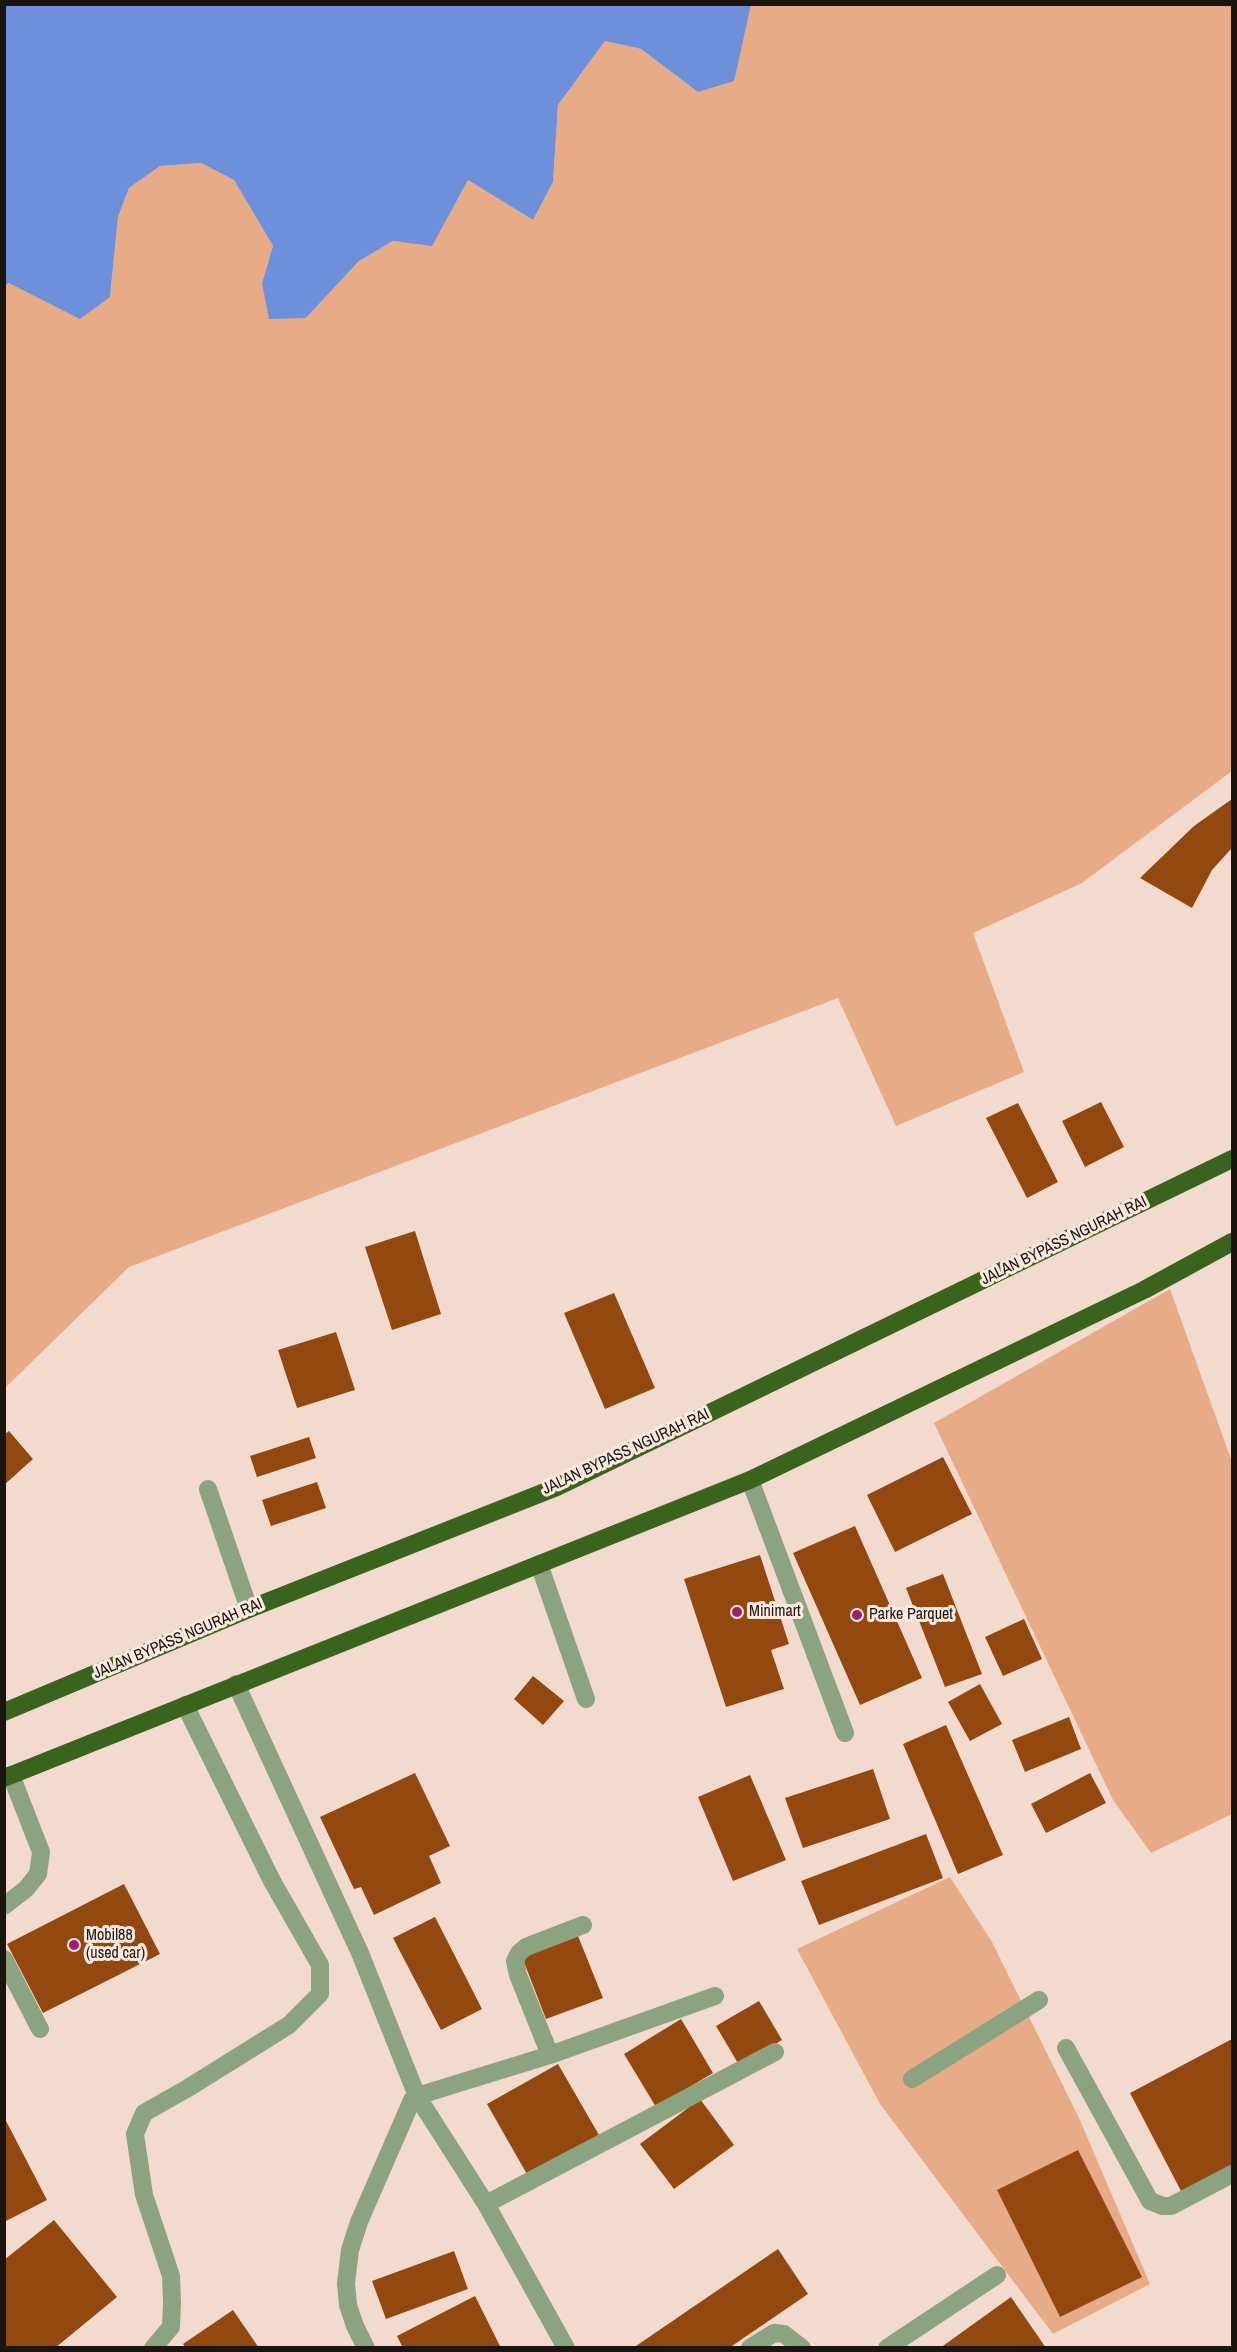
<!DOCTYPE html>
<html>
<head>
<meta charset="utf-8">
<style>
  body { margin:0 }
  #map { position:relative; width:1237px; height:2352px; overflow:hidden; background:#f2dbce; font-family:"Archivo Narrow",sans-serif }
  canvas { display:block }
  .frame { position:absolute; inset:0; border:6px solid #1b140f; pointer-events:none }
</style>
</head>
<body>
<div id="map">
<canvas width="1237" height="2352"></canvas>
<div class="frame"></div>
</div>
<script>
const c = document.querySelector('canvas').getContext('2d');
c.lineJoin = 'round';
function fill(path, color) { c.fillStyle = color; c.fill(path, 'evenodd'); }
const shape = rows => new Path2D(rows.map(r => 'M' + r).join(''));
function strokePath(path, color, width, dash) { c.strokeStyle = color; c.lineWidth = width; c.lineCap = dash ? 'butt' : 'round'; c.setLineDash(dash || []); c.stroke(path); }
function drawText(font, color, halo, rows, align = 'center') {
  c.font = font + ' "Archivo Narrow",sans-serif'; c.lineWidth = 6; c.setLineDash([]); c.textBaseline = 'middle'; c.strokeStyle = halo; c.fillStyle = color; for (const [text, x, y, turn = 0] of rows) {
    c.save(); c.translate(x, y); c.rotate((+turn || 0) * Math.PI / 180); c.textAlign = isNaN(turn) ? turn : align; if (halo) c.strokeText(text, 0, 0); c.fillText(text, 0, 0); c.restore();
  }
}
fill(shape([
  [751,5,1232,5,1232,771,1082,883,973,933,1024,1072,896,1126,838,998,129,1267,5,1388,5,285,9,283,110,297,118,217,129,188,160,166,201,163,234,180,273,246,262,283,306,318,359,261,393,241,432,245,468,180,533,220,553,182,558,105,605,41,641,49,698,92],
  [1170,1289,1232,1462,1232,1814,1151,1853,1113,1800,934,1423],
  [950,1877,992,1942,1079,2118,1150,2284,1053,2334,880,2104,797,1949]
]), '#e7ab87');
fill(shape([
  [5,4,751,4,751,5,734,81,698,92,641,49,605,41,558,105,553,182,533,220,468,180,432,246,393,241,359,261,306,318,269,319,262,283,273,246,234,180,201,163,160,166,129,188,118,217,110,297,80,319,9,283,5,285]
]), '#6e90da');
fill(shape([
  [1232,799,1232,848,1212,870,1192,908,1140,878,1194,826],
  [1101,1102,1124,1147,1085,1167,1062,1121],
  [1018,1103,1058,1182,1027,1198,986,1118],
  [415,1231,441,1314,392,1330,365,1247],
  [614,1293,655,1388,605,1409,564,1313],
  [336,1332,355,1390,297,1408,278,1350],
  [9,1431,33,1459,4,1485,4,1435],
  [309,1437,316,1458,257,1477,250,1456],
  [943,1457,972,1514,895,1552,867,1495],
  [317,1482,326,1508,271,1526,262,1500],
  [855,1526,922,1678,860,1705,793,1553],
  [760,1555,789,1644,771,1650,784,1689,726,1707,684,1579],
  [943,1574,982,1674,945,1687,906,1588],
  [1024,1619,1042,1659,1003,1676,985,1637],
  [533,1676,564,1701,543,1725,514,1699],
  [980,1684,1002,1724,970,1741,948,1702],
  [1069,1717,1081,1749,1025,1772,1012,1740],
  [946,1725,1003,1855,958,1874,903,1744],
  [873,1769,890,1819,803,1848,785,1798],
  [415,1773,450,1846,429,1856,441,1883,374,1915,361,1887,354,1889,320,1817],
  [1090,1773,1106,1803,1046,1833,1031,1804],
  [750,1775,786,1860,733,1881,698,1797],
  [926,1834,943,1878,819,1925,801,1881],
  [124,1884,160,1954,43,2013,7,1944],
  [435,1917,482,2009,441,2030,393,1938],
  [578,1936,603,1998,546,2019,522,1957],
  [759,2001,782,2040,739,2065,716,2026],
  [681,2019,713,2073,656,2107,624,2054],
  [1232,2039,1232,2167,1182,2193,1130,2093],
  [558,2064,599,2135,528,2176,487,2104],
  [700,2099,734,2145,674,2189,640,2144],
  [4,2117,47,2200,4,2222],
  [1078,2150,1142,2277,1060,2317,997,2190],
  [54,2220,117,2297,55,2348,4,2348,4,2260],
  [778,2249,808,2294,729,2348,633,2348],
  [454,2251,468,2289,386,2319,372,2281],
  [475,2296,501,2348,403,2348,397,2336],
  [1011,2297,1046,2348,940,2348],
  [233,2310,259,2348,186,2348,183,2344]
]), '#92480f');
strokePath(shape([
  [4,1906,26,1889,38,1874,41,1852,11,1775],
  [4,1959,40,2029],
  [1066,2048,1150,2201,1163,2206,1171,2206,1232,2174],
  [912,2079,1039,2000],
  [153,2348,171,2327,172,2303,171,2276,144,2195,135,2134,144,2113,188,2088,289,2025,320,1994,320,1965,272,1881,185,1705]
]), '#8ca382', 18);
strokePath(shape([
  [750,1480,845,1733],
  [208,1489,249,1609],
  [539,1564,586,1699],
  [236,1684,360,1953,417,2096,486,2204,566,2348],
  [550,2055,518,1975,515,1961,519,1953,526,1947,583,1925],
  [486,2204,775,2052],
  [366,2348,355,2326,348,2305,346,2283,350,2250,359,2222,412,2100,417,2096,550,2055,715,1996],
  [750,2348,774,2333,784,2334,802,2348],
  [887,2348,997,2275]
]), '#8ca382', 18);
strokePath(shape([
  [4,1712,249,1609,557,1487,1232,1159],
  [4,1778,750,1480,1144,1290,1232,1242]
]), '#3a641d', 18);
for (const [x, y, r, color] of [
  [737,1612,6,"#a01e70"],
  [857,1615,6,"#a01e70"],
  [74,1945,6,"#a01e70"]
]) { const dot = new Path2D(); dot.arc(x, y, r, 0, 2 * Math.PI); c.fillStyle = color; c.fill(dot); strokePath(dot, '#fce9df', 2); }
drawText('16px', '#1b140f', '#fce9df', [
  ["JALAN BYPASS NGURAH RAI",1064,1241,-26],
  ["JALAN BYPASS NGURAH RAI",626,1452,-25],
  ["JALAN BYPASS NGURAH RAI",178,1639,-23]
]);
drawText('16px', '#1b140f', '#fce9df', [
  ["Minimart",749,1612],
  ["Parke Parquet",869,1615],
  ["Mobil88",86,1936],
  ["(used car)",86,1954]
], 'left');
</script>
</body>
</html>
